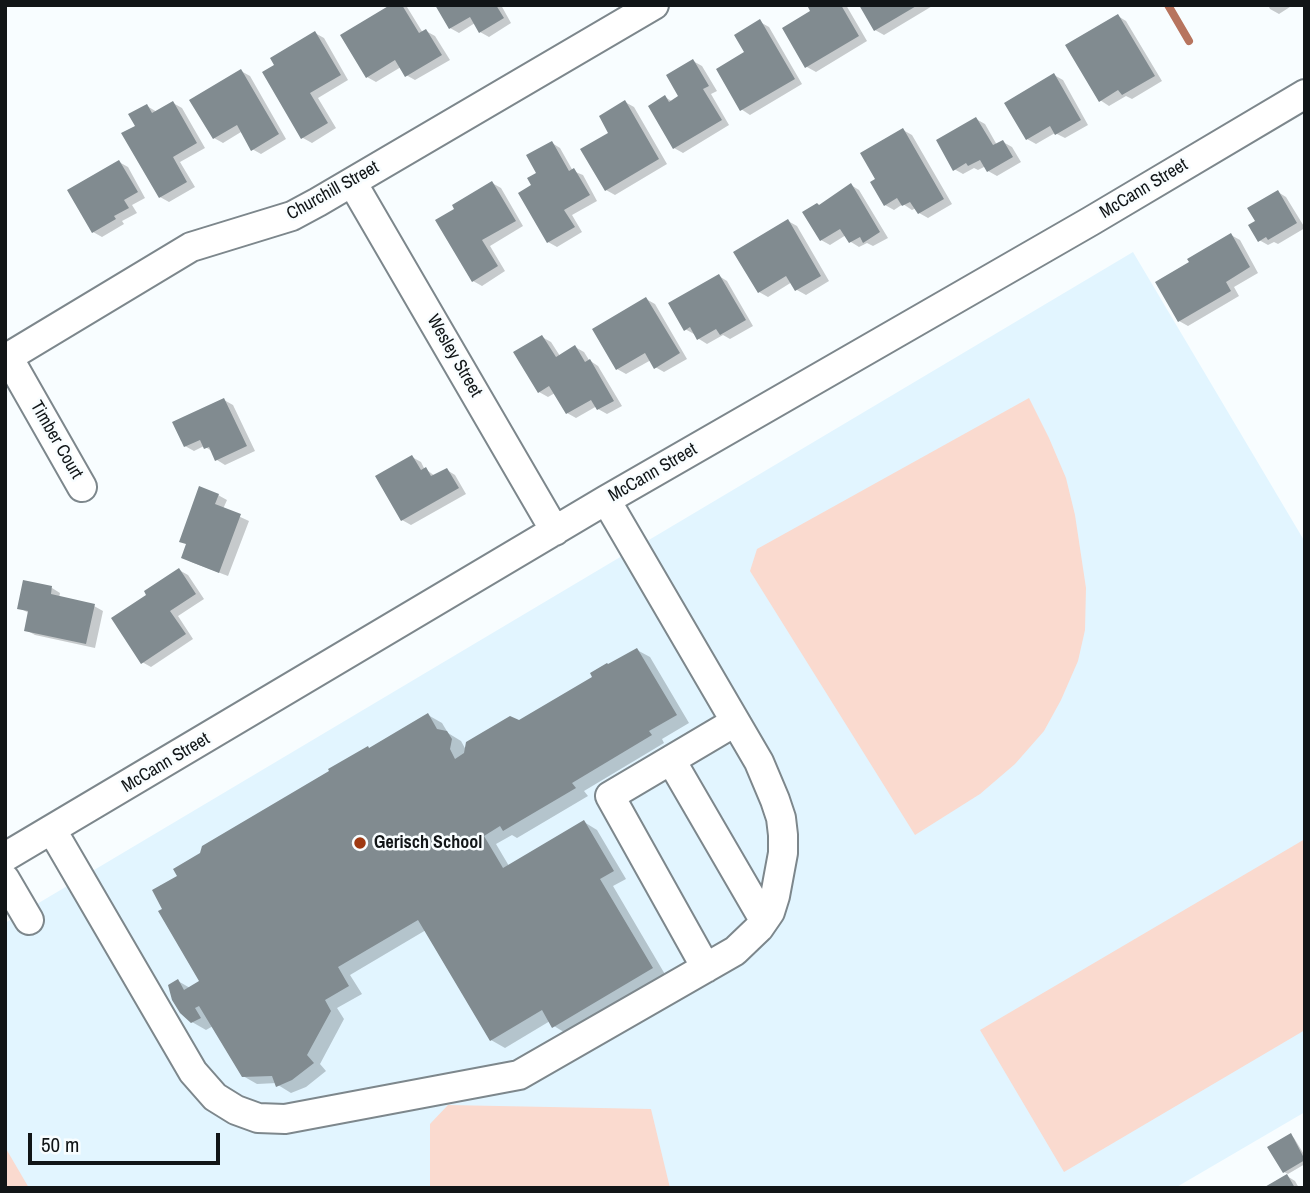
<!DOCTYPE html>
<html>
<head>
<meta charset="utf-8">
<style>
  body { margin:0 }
  #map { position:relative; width:1310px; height:1193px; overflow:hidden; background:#f8fdff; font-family:"Archivo Narrow",sans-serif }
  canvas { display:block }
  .frame { position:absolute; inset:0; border:7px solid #111517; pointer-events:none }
  .scale { position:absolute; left:28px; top:1133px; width:192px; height:32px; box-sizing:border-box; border:4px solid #111517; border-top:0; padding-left:9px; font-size:21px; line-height:24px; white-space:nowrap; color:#111517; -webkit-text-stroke:5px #f8fdff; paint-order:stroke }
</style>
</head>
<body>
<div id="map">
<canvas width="1310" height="1193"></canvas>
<div class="frame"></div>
<div class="scale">50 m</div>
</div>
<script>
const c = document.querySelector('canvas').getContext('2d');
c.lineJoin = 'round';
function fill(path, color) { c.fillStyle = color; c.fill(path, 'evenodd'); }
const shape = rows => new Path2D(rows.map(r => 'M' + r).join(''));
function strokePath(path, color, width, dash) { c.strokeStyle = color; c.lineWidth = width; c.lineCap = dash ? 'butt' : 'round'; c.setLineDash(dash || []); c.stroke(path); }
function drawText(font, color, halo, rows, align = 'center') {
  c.font = font + ' "Archivo Narrow",sans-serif'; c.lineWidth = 5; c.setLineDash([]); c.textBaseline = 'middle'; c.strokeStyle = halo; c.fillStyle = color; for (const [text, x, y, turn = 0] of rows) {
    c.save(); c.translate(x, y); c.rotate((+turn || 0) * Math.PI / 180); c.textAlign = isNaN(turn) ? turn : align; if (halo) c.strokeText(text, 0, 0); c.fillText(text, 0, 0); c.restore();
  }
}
fill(shape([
  [1133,252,1305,542,1305,1112,1175,1188,5,1188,5,923]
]), '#e2f5ff');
fill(shape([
  [1029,398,1049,438,1066,478,1075,515,1086,588,1085,630,1078,661,1061,700,1044,731,1015,764,980,794,915,835,750,571,757,549],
  [1305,839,1305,1030,1064,1172,980,1030],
  [448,1105,651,1109,670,1188,430,1188,430,1124],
  [5,1147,29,1188,5,1188]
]), '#fadacf');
fill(shape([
  [393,5,404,5,407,7,423,33,426,31,435,36,450,60,415,80,406,75,401,67,376,82,367,77],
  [437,5,501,5,511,23,489,37,480,32,475,23,459,33,450,28],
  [809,5,846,5,867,41,816,72,807,67,813,12],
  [861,5,934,5,884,35,875,30],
  [1268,5,1293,5,1279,14,1270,9],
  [1118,16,1126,21,1162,81,1132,99,1126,96,1109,106,1100,100],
  [760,22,769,27,802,84,750,115,741,109,746,52],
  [315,33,324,38,348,80,318,98,336,128,312,143,303,138,276,65],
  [693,61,702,66,717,91,711,94,729,125,683,153,674,148,665,97,673,102,681,97],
  [241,71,250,76,286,139,261,154,252,149,241,132,223,143,214,138],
  [1054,75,1063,80,1088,125,1065,138,1055,133,1036,144,1027,139],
  [625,102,634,107,667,164,615,195,606,190,611,133],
  [173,103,182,108,205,148,180,162,195,187,169,202,160,197,147,106,157,112],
  [976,119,985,124,997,145,1003,142,1012,147,1021,162,997,176,988,171,986,166,978,170,974,168,963,174,954,169],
  [903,130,912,135,952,204,928,218,919,213,916,208,912,210,903,204,894,210,885,205],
  [552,143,560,148,573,171,583,175,597,201,572,215,582,232,557,247,548,242,533,186],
  [119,162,128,167,145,198,132,205,137,213,122,221,124,224,102,237,93,232],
  [492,183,501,188,523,226,490,246,505,271,482,286,473,281],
  [851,185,859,190,888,238,873,246,867,243,859,247,851,242,846,235,830,245,821,240,820,206],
  [1278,192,1286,197,1305,228,1278,244,1274,242,1268,245,1259,240,1257,221],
  [788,221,797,226,829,281,806,295,797,290,792,282,768,297,759,292],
  [1231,235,1240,240,1258,273,1234,287,1239,296,1188,326,1179,321],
  [719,276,727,281,753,326,730,339,723,335,707,344,699,339,696,333,694,334,685,329],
  [646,299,655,304,687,359,664,372,655,367,651,360,626,374,617,369],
  [542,337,551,342,560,356,575,347,584,352,589,360,598,366,622,406,607,414,598,409,597,406,576,418,567,413,555,393,548,397,539,392],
  [224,400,233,405,255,451,225,465,217,460,213,452,204,446,194,451,185,446],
  [412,457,421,462,424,468,435,476,447,470,455,475,466,494,411,525,402,520],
  [218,495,227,500,223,509,249,521,228,576,191,562,183,557],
  [179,570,188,575,204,599,178,616,193,639,151,667,142,662,149,595],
  [52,588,60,593,59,598,94,606,103,611,95,648,35,635,26,630,29,613,19,608],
  [637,650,650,657,689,723,662,739,664,743,584,791,588,796,517,838,512,835,496,844,509,866,584,822,597,830,626,879,613,886,666,976,567,1034,554,1026,550,1021,505,1048,491,1040,426,930,350,975,362,994,337,1008,344,1019,320,1064,326,1071,306,1087,291,1093,278,1085,277,1083,257,1084,243,1076,213,1026,206,1030,192,1022,178,981,190,988,201,982,179,876,370,749,428,715,442,723,448,733,461,741,466,750,519,722,594,678],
  [1291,1135,1294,1138,1305,1156,1305,1164,1288,1174,1284,1172],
  [1287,1176,1295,1181,1299,1188,1266,1188]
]), '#0003');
strokePath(shape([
  [1168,5,1189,41]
]), '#b7745e', 8);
fill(shape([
  [390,5,402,5,419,33,426,29,442,55,405,77,395,60,366,78,340,35],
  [435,5,496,5,504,18,479,33,470,17,449,29],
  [807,5,841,5,859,36,805,68,782,28,810,11],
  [859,5,918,5,874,31],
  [1118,14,1155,76,1122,95,1118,90,1099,102,1065,45],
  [760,19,795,79,740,111,716,69,744,52,734,35],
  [315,31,341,75,310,93,328,123,301,139,262,72,274,65,270,58],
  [693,59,709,86,703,89,722,120,673,149,648,106,665,95,669,102,678,96,666,75],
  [241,69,279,134,251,151,237,125,213,139,189,100],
  [1054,73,1081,120,1055,135,1050,126,1026,140,1004,103],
  [625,100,659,159,605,191,580,149,608,133,599,116],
  [173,101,197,143,173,157,187,182,159,198,121,133,135,126,128,114,147,104,152,113],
  [976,117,993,145,1003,140,1013,157,987,172,980,160,968,166,966,163,953,171,936,140],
  [903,128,944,199,918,214,910,202,902,206,897,198,884,206,870,182,875,179,860,153],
  [552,141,569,171,574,168,590,195,564,210,575,227,547,243,518,193,531,185,527,178,536,173,526,155],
  [119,160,138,192,124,200,129,208,114,216,116,219,92,233,67,190],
  [492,181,516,221,482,240,498,266,472,282,435,220,454,209,452,205],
  [851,183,880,232,863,243,860,237,849,243,840,229,820,241,802,212,817,203,819,205],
  [1278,190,1297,223,1268,240,1266,237,1258,242,1248,225,1255,221,1247,208],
  [788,219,821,276,795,291,786,276,758,293,733,252],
  [1231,233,1250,267,1226,282,1231,291,1178,322,1155,282,1189,262,1187,259],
  [719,274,746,320,720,335,716,329,697,340,690,327,684,331,668,303],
  [646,297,680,353,654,369,645,353,616,370,592,329],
  [542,335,556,357,575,345,585,362,590,359,614,401,597,410,591,400,566,414,549,386,538,393,513,352],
  [224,398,247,446,215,461,209,447,204,449,200,440,184,447,172,422],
  [412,455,421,470,426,467,431,476,447,468,459,488,401,521,375,476],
  [199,486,219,494,215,504,241,514,219,573,181,558,186,544,179,542],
  [179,568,196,594,170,611,186,634,141,664,111,618,146,595,144,591],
  [23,580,52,586,51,594,95,604,86,644,24,631,28,611,17,609],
  [637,648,677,715,649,731,652,735,572,783,576,788,503,831,500,826,484,836,503,868,584,820,614,871,600,879,653,968,552,1028,542,1010,490,1041,418,920,338,967,349,986,325,1000,331,1011,307,1055,314,1063,292,1080,276,1087,272,1076,242,1077,199,1006,195,1008,201,1018,191,1023,180,1013,172,1000,168,985,178,979,184,990,199,981,158,911,162,909,152,890,177,876,173,869,200,853,202,846,329,771,328,769,368,746,369,748,428,713,437,729,447,731,452,739,450,749,455,759,464,753,466,742,510,716,519,720,592,677,590,673,607,663,608,664],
  [1291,1133,1305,1160,1283,1173,1267,1147],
  [1287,1174,1295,1188,1263,1188]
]), '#818b90');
const minor = shape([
  [352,182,555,531],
  [8,357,82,487],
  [5,359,191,247,292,216,318,202,654,5],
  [671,760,764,920],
  [52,830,193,1072,215,1097,236,1110,258,1118,285,1119,519,1075,735,951,759,928,770,912,775,896,783,853,783,835,781,818,775,800,759,762,606,500],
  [5,857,606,500,1091,221,1305,94],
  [5,879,29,920],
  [706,968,610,796,735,722]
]);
strokePath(minor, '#7d878c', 32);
strokePath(minor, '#fff', 28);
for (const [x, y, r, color] of [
  [360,843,7,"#9f3912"]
]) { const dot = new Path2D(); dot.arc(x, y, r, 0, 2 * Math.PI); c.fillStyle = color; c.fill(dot); strokePath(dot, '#f8fdff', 2.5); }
drawText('18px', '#111517', '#f8fdff', [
  ["McCann Street",1144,189,-31],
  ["Churchill Street",333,191,-29],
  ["Wesley Street",454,356,60],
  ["Timber Court",56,440,60],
  ["McCann Street",653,473,-30],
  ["McCann Street",166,763,-31]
]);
drawText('bold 18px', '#111517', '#f8fdff', [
  ["Gerisch School",374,843]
], 'left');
</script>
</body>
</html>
